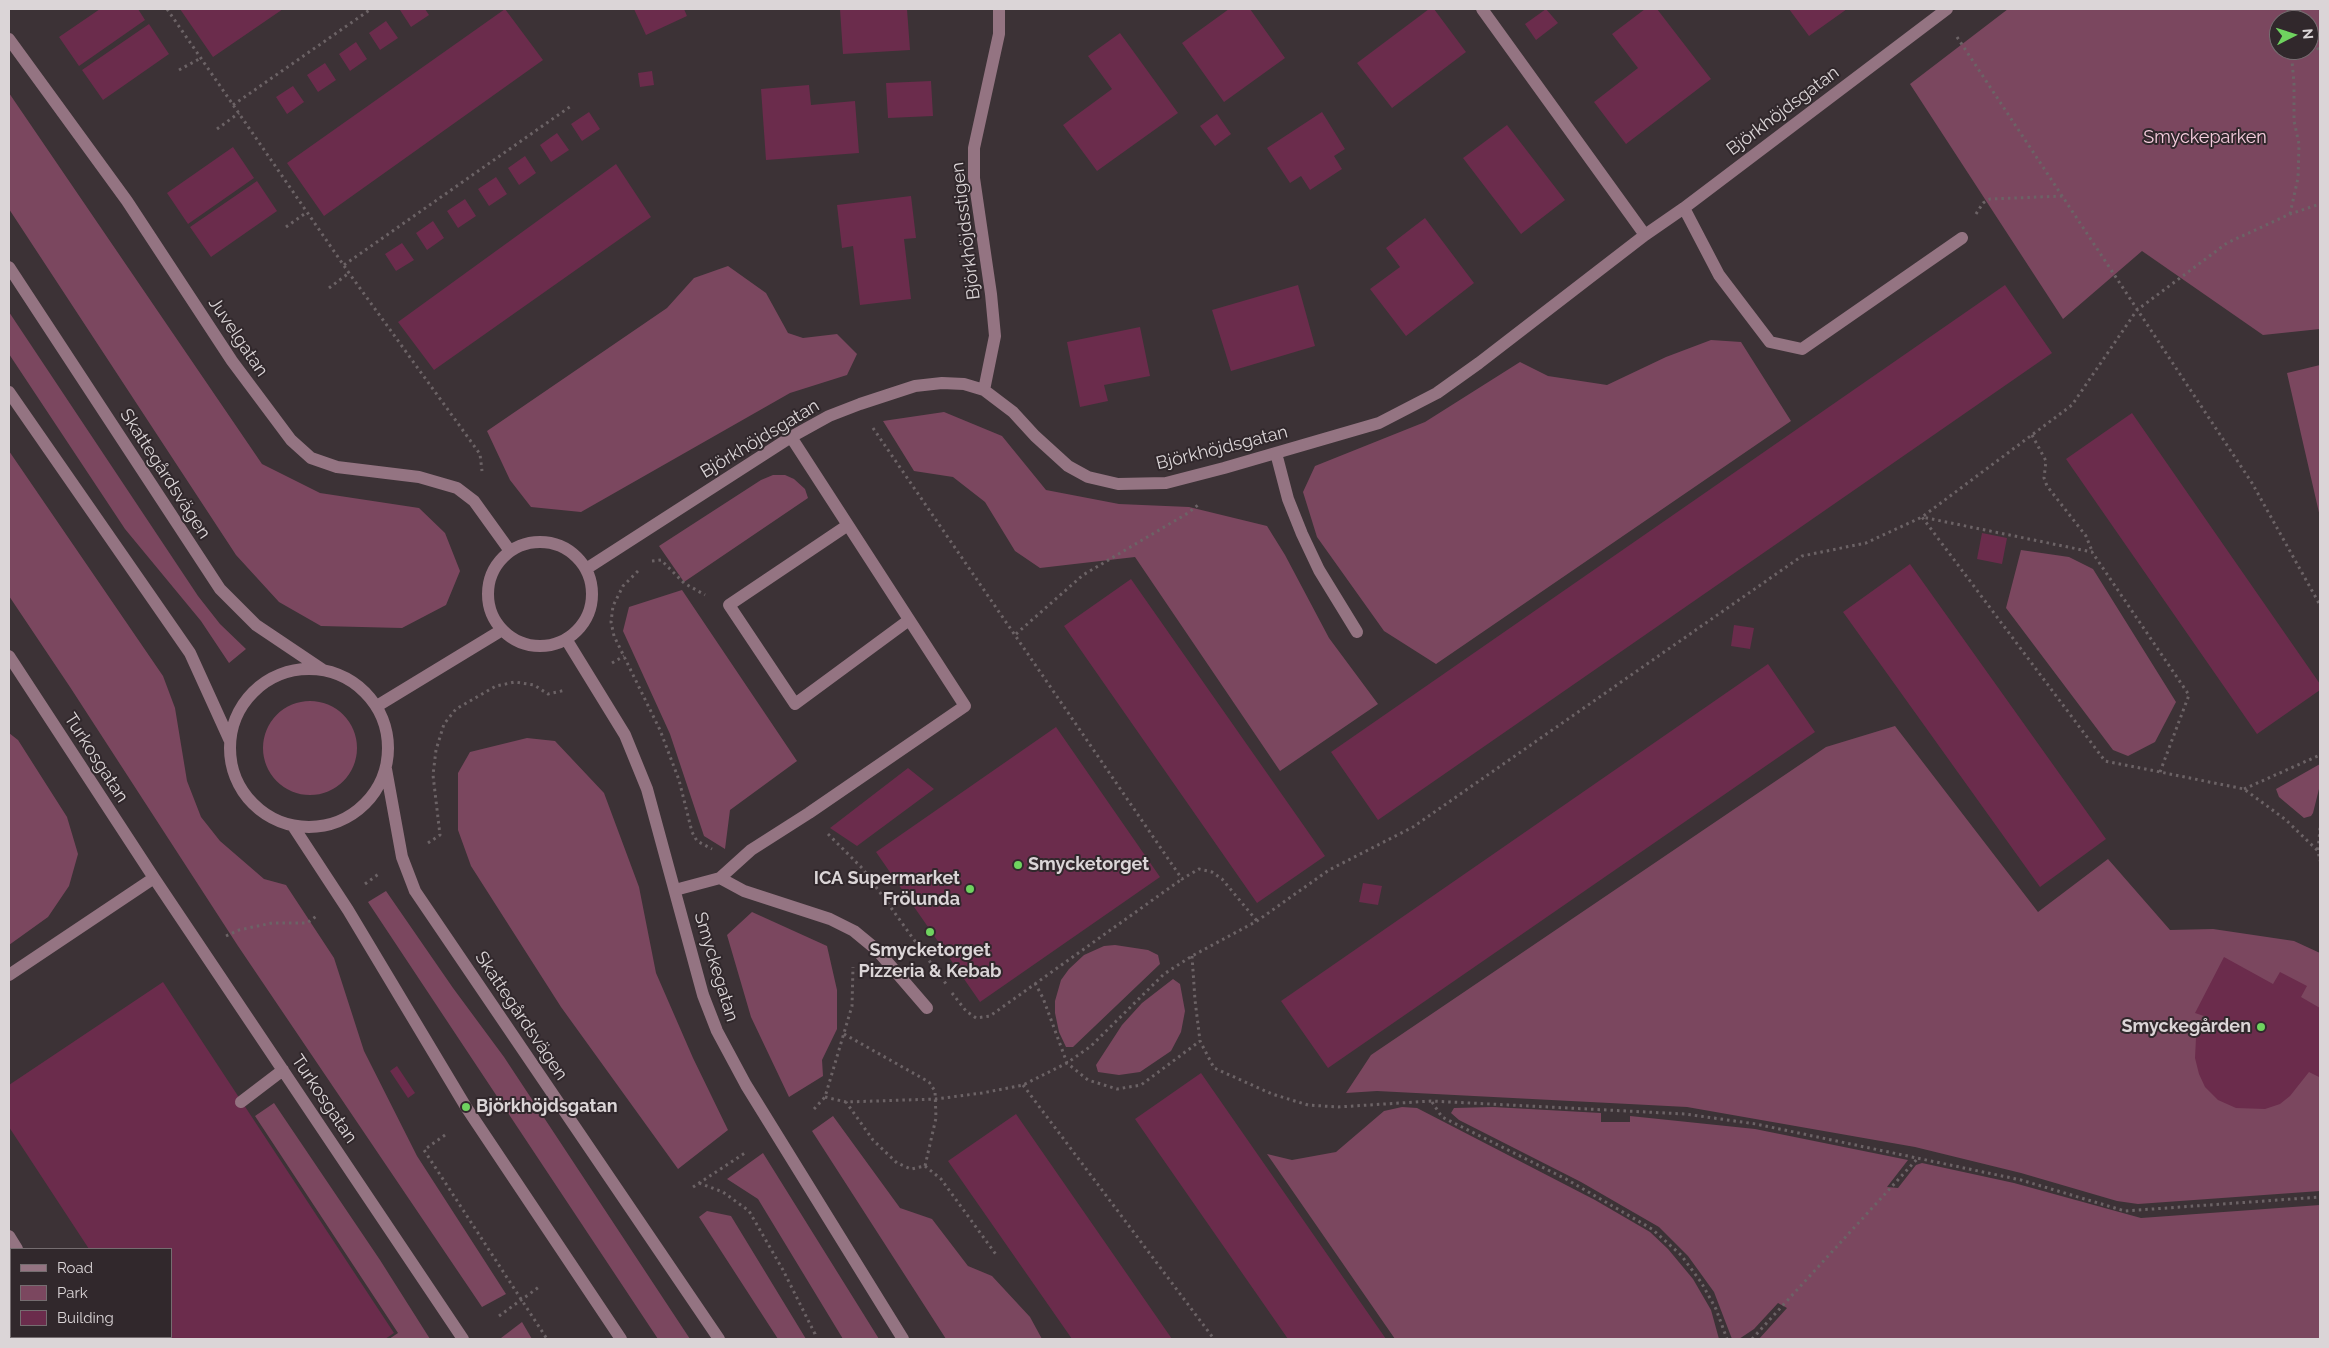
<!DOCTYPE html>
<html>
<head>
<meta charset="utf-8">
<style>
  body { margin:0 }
  #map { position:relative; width:2329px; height:1348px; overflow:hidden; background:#3c3236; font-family:Raleway,sans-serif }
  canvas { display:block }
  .frame { position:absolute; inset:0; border:10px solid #dbd5d7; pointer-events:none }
  .legend { position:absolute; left:10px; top:1248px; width:162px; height:90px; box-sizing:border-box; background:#31282c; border:1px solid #756d70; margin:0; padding:6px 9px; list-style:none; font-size:15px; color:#dbd5d7 }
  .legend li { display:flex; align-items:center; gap:10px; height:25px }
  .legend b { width:25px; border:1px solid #756d70 }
  .north { position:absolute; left:2269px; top:10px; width:50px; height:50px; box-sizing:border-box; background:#31282c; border:1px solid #756d70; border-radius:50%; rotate:85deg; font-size:14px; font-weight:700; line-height:20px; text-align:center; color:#dbd5d7 }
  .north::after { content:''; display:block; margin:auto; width:18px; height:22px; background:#6fd35f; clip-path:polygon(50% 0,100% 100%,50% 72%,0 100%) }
</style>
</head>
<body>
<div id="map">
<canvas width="2329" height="1348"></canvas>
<div class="frame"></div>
<ul class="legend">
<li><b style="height:6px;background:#947482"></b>Road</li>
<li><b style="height:14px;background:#7b475f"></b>Park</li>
<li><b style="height:14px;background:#6b2c4c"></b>Building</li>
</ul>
<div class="north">N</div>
</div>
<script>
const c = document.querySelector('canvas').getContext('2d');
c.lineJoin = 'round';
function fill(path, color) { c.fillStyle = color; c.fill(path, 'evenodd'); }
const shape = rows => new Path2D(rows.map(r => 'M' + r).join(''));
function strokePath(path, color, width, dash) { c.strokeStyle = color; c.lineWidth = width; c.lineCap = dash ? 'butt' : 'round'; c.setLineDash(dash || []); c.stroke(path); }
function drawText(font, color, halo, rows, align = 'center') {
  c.font = font + ' Raleway,sans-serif'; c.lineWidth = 4; c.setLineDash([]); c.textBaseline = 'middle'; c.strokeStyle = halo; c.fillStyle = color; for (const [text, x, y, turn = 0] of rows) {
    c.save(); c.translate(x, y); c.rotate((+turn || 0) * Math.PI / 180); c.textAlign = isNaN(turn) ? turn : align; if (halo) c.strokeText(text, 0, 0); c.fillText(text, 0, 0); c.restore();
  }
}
fill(shape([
  [2008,9,2320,9,2320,329,2263,335,2142,251,2063,319,1910,84],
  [2279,20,2309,20,2309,50,2279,50],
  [9,93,262,464,320,493,419,508,445,533,460,571,446,605,402,628,321,626,279,602,236,555,9,209],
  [728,266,766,293,788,333,803,338,837,334,857,354,847,375,790,393,581,512,531,507,510,480,487,431,667,308,694,278],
  [9,312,198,596,220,624,246,649,229,663,201,621,125,529,9,354],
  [1711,340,1741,342,1791,421,1436,664,1384,631,1317,537,1303,492,1315,466,1425,422,1520,362,1548,376,1607,385,1666,357],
  [2320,365,2320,517,2287,373],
  [944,412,1002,436,1046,490,1119,504,1189,507,1267,526,1285,555,1329,638,1378,704,1280,771,1135,557,1040,568,1015,551,985,502,953,477,914,471,883,421],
  [9,451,163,676,175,708,187,781,201,817,220,841,264,879,286,885,334,958,364,1051,417,1156,506,1294,482,1307,238,946,70,687,9,596],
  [773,475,785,475,794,479,805,489,808,498,684,582,659,546,761,480],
  [2021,550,2069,557,2093,569,2176,702,2155,742,2128,756,2113,750,2006,608],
  [682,590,797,761,730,810,725,849,704,836,670,734,623,631,629,607],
  '263 748a47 47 0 1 1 94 0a47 47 0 1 1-94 0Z',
  [1895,726,2038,912,2108,859,2170,930,2213,929,2294,941,2320,953,2320,1191,2138,1204,2117,1201,2021,1173,1915,1147,1687,1107,1377,1091,1346,1093,1371,1055,1826,747],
  [9,733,18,740,67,817,78,854,69,886,48,917,9,945],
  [527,738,555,741,604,793,639,887,656,973,693,1058,728,1130,678,1169,561,1007,471,866,458,830,458,773,470,752],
  [2320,764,2320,785,2313,813,2311,816,2304,818,2279,797,2276,789],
  [386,891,453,988,504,1057,690,1339,658,1339,368,902],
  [752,912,827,946,837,990,837,1029,822,1060,823,1076,789,1097,751,1017,727,935],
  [1115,945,1148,950,1158,955,1160,964,1073,1047,1066,1047,1059,1032,1055,1013,1055,1001,1061,980,1069,969,1084,955,1104,946],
  [1173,979,1180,984,1185,1011,1181,1032,1171,1051,1140,1072,1119,1075,1098,1072,1096,1065,1122,1025,1142,1003],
  [274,1103,380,1260,430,1339,389,1339,398,1333,255,1116],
  [1402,1107,1417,1108,1595,1200,1650,1232,1668,1249,1693,1279,1711,1310,1719,1339,1395,1339,1267,1154,1292,1160,1336,1152,1384,1111],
  [1493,1107,1601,1113,1601,1122,1630,1122,1630,1116,1755,1129,1908,1160,1887,1187,1898,1188,1916,1165,1922,1163,2014,1183,2141,1218,2320,1205,2320,1339,1759,1339,1787,1308,1778,1303,1754,1329,1739,1339,1732,1339,1714,1292,1688,1256,1659,1227,1581,1182,1459,1120,1451,1113,1454,1108],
  [833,1116,900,1208,932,1219,968,1266,992,1276,1030,1317,1042,1339,946,1339,812,1131],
  [763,1153,879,1339,843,1339,758,1199,727,1179],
  [707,1211,731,1216,806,1339,778,1339,699,1217],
  [9,1286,11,1289,11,1337,42,1337,44,1339,12,1339,9,1334],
  [522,1322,532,1339,501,1339,501,1338]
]), '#7b475f');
fill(shape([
  [100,9,138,9,145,20,79,66,59,37],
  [180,9,283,9,213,57],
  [403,9,425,9,429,15,411,27,400,10],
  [505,9,543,60,324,216,287,163],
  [634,9,684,9,687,16,646,35],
  [840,9,907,9,910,50,843,54],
  [1229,9,1250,9,1285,58,1224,102,1182,43],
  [1429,9,1434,9,1466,52,1392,108,1357,63],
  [1546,9,1558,23,1536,40,1525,24],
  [1645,9,1657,9,1711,79,1626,144,1594,102,1638,68,1612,34],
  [1789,9,1847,9,1809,36],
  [386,21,398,38,380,50,369,33],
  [149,24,169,54,103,100,82,70],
  [1120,33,1178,113,1097,171,1063,125,1112,89,1088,56],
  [356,42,367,59,350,71,339,54],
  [325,63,336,80,318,92,307,75],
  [652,71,654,85,640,87,638,73],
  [931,81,933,116,888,118,886,83],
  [809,85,811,105,855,101,859,153,766,160,761,89],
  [293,86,304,102,287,114,276,97],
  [589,112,600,129,582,141,571,124],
  [1322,112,1345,149,1334,156,1342,169,1310,190,1301,176,1290,183,1267,148],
  [1217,114,1231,134,1215,146,1200,126],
  [1507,125,1565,200,1521,234,1463,158],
  [557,133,569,150,551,162,540,145],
  [233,147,254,178,188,224,167,193],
  [525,156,536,173,519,185,508,168],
  [616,164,651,217,434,370,398,322],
  [496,177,507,194,489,206,478,189],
  [257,181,277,211,211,257,190,227],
  [911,196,916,238,904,239,911,299,860,305,853,246,842,248,837,205],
  [465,199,476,216,458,228,447,211],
  [1425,218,1474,283,1406,336,1370,289,1400,267,1386,248],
  [433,221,444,238,427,250,416,233],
  [402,243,414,260,396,271,385,254],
  [1298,285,1315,346,1231,371,1212,310],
  [2005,285,2052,353,1378,820,1331,752],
  [1140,327,1150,376,1104,385,1108,401,1080,407,1067,342],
  [2132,413,2320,684,2320,690,2257,734,2066,459],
  [1982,533,2007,538,2002,564,1977,559],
  [1910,564,2106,839,2040,887,1843,612],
  [1131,579,1325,856,1257,903,1064,626],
  [1734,625,1754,628,1750,649,1731,646],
  [1768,664,1815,732,1328,1068,1281,1001],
  [1056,727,1160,877,980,1002,876,852],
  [908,768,934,789,857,846,830,828],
  [1363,883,1382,886,1378,905,1359,902],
  [2224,957,2273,984,2280,972,2307,986,2301,997,2320,1008,2319,1077,2309,1072,2290,1096,2280,1104,2265,1109,2236,1108,2218,1100,2205,1087,2199,1074,2195,1058,2196,1038,2207,1017,2195,1013],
  [163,982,394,1333,385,1339,149,1339,147,1337,171,1337,171,1249,89,1249,9,1127,9,1085],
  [397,1066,415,1093,408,1098,390,1071],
  [1201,1073,1386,1339,1288,1339,1135,1119],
  [1016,1114,1172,1339,1072,1339,948,1161]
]), '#6b2c4c');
strokePath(shape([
  [167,9,349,273,480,454,482,471],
  [2288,9,2288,20],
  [2299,9,2304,20],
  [2309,30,2320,53],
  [1957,37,2252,483,2320,605],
  [179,70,201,58],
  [233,105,371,9],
  [217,129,239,113],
  [1976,214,1983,203,1990,199,2064,196],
  [2290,214,2298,178,2299,144,2294,121,2294,83,2291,50],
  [286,227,307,212],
  [344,265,571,106],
  [329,288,349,273],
  [873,428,1182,879,1199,869,1212,872,1222,879,1257,921],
  [2032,435,2046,461,2044,478,2047,486,2086,536,2092,551],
  [652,561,661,560,684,583,705,595],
  [638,571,623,586,613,606,611,622,614,636,660,730,679,780,692,832,697,841,712,849],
  [1016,634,1083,575,1188,513,1198,505],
  [612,663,624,656],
  [2160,772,2189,695,2092,552,1922,517,2105,761,2160,772,2244,789,2286,820,2318,851],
  [2244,789,2320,755],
  [2320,828,2318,851,2320,861],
  [828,834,863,869,946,984],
  [428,843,440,835,433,775,436,750,444,724,456,709,496,686,515,682,534,685,548,694,566,690],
  [365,884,380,873],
  [226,936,239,930,272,923,307,923,318,915],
  [1192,956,1195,1000,1200,1041,1214,1068,1272,1094,1308,1105,1338,1107,1431,1101,1685,1114,1756,1124,2021,1180,2125,1211,2320,1197],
  [1035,983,1043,998,1067,1063,1088,1080,1117,1089,1141,1085,1200,1041],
  [952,993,966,1011,976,1018,990,1016,1182,879],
  [844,1034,929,1082,935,1091,936,1118,925,1166,911,1169,897,1163,873,1140,846,1102],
  [1023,1085,1214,1339],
  [825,1097,846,1102,936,1099,982,1093,1023,1085,1067,1063,1091,1046,1164,974,1192,956,1257,921,1329,870,1413,827,1802,556,1866,543,1922,517,2072,405,2137,310,2227,243,2290,214,2320,204],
  [1432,1102,1442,1117,1566,1179,1652,1229,1681,1255,1701,1282,1716,1309,1727,1339],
  [814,1109,825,1097,852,1006,853,967],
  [445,1135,424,1150,547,1339],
  [925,1166,941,1179,997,1256],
  [699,1183,723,1192,749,1211,783,1270,815,1334,815,1339],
  [693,1187,745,1153],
  [499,1316,539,1287],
  [1752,1339,1918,1158]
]), '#6c6366', 3, [2.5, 4]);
strokePath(shape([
  [1482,9,1645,235],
  [9,39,127,201,232,361,291,440,311,458,337,467,419,477,457,488,474,501,510,551],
  [1684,208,1719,275,1770,342,1802,349,1962,238],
  [9,267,220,589,256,625,323,670],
  [984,390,995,336,991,294,974,178,974,148,999,34,999,9],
  [9,392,190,653,230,741],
  [1276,453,1288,499,1302,534,1319,570,1357,632],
  [848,525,729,605,795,704,909,620],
  '488 594a52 52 0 1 1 104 0a52 52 0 1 1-104 0Z',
  [586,569,791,437,829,416,860,404,915,386,942,383,964,384,984,390,1013,412,1035,436,1068,466,1088,477,1118,484,1166,483,1224,468,1379,423,1437,393,1479,363,1645,235,1684,208,1947,9],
  [566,639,625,735,647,789,703,995,717,1031,746,1085,903,1339],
  [9,656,154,878,463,1339],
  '230 748a79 79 0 1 1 158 0a79 79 0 1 1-158 0Z',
  [377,706,502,630],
  [386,769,402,857,415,891,719,1339],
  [293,826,348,910,466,1107,621,1339],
  [720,878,744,891,830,919,854,931,877,950,927,1008],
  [675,890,720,878,751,850,809,813,965,706,791,437],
  [9,975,154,878],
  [241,1102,283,1070],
  [9,1236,17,1249],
  [75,1337,77,1339]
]), '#947482', 12);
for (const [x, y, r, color] of [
  [1018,865,5,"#6fd35f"],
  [970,889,5,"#6fd35f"],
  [930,932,5,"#6fd35f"],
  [2261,1027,5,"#6fd35f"],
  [466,1107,5,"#6fd35f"]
]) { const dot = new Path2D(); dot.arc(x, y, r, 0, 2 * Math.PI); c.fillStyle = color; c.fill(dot); strokePath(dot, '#31282c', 2); }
drawText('18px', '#dbd5d7', '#31282c', [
  ["Björkhöjdsgatan",1783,111,-37],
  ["Björkhöjdsstigen",966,231,-97],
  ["Juvelgatan",238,337,56],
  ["Björkhöjdsgatan",760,439,-31],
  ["Björkhöjdsgatan",1222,448,-14],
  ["Skattegårdsvägen",165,474,57],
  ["Turkosgatan",96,758,57],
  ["Smyckegatan",716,967,73],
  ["Skattegårdsvägen",521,1016,56],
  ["Turkosgatan",324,1099,56]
]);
drawText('18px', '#f8cfe0', '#31282c', [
  ["Smyckeparken",2205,138]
]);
drawText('bold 18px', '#dbd5d7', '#31282c', [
  ["Smycketorget",1028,865],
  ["ICA Supermarket",960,879,"right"],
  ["Frölunda",960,900,"right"],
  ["Smycketorget",930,951,"center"],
  ["Pizzeria & Kebab",930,972,"center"],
  ["Smyckegården",2251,1027,"right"],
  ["Björkhöjdsgatan",476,1107]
], 'left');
</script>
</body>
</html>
